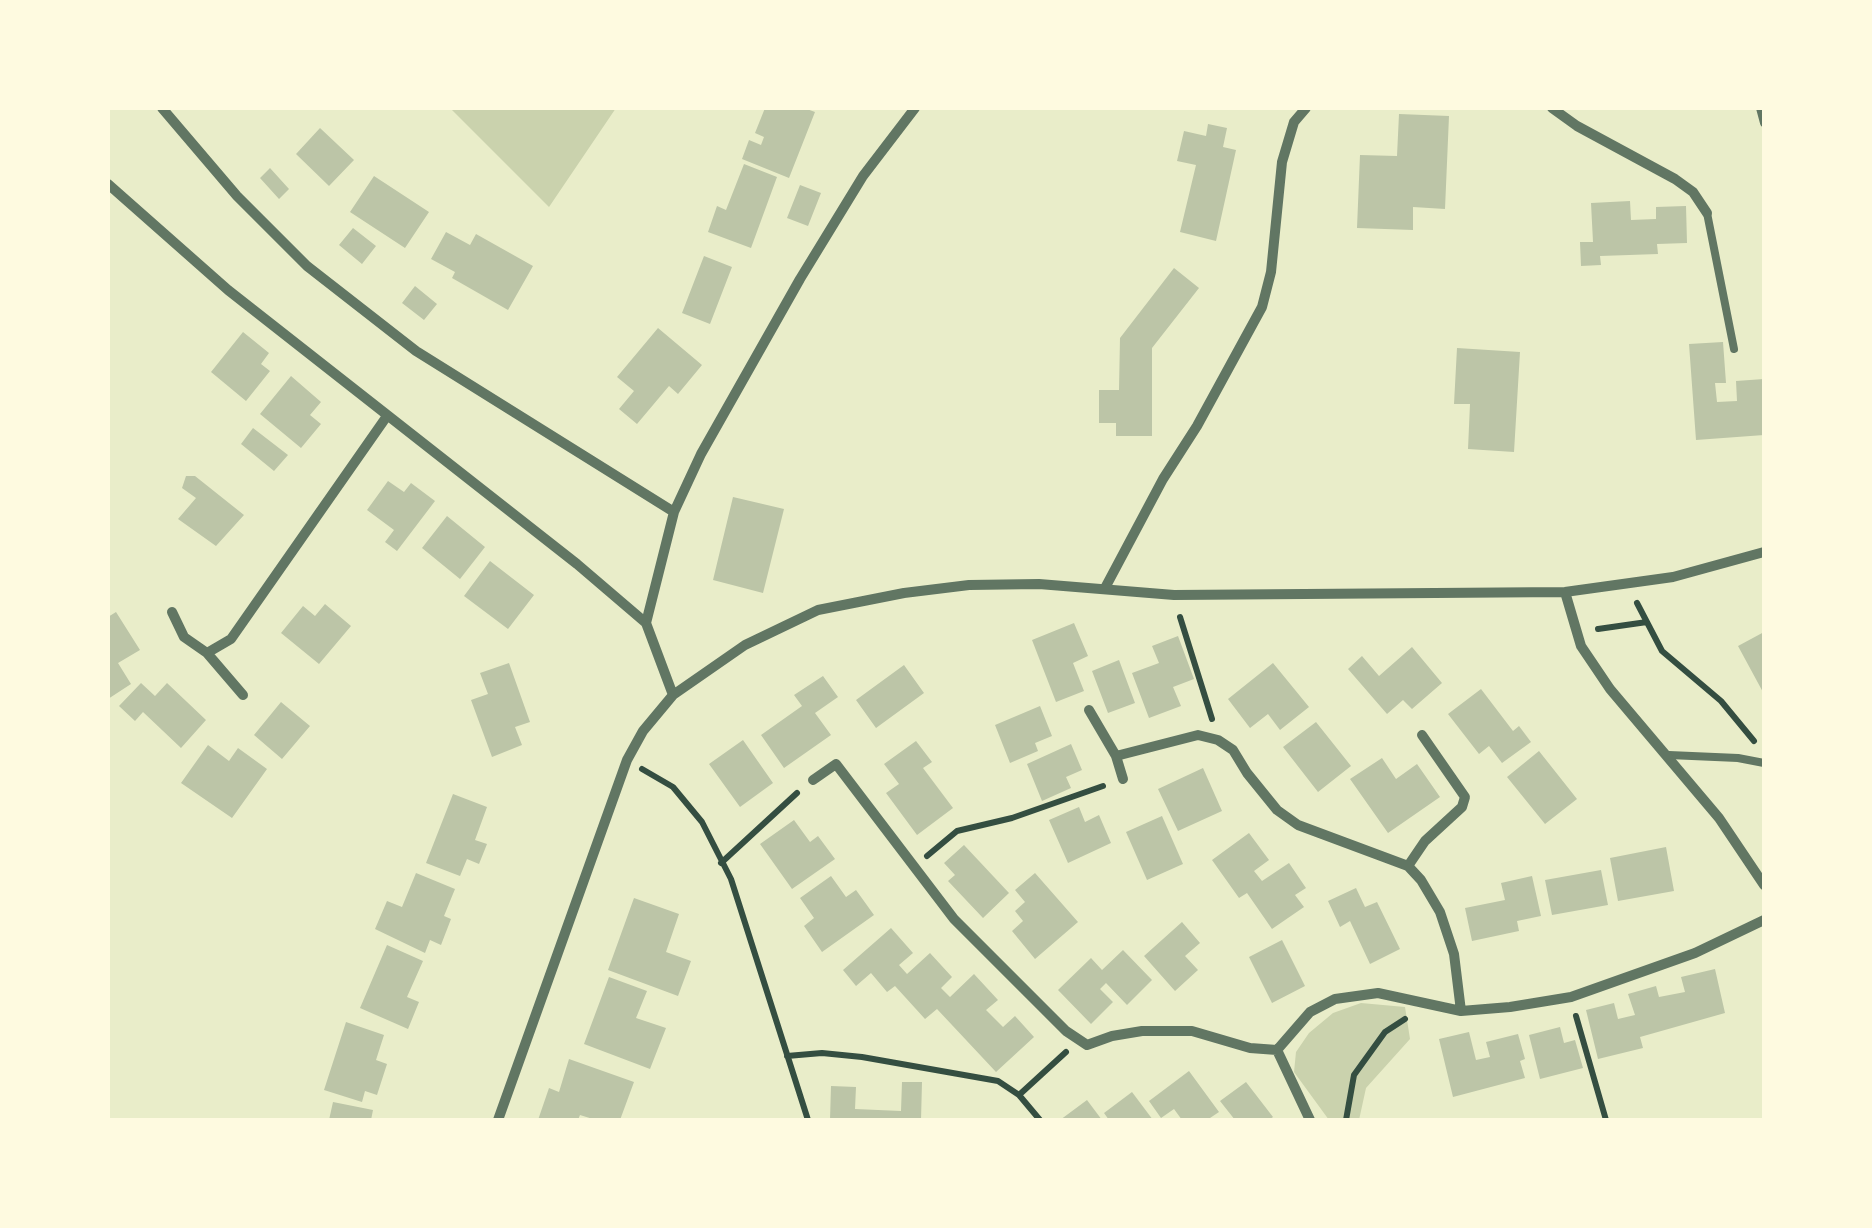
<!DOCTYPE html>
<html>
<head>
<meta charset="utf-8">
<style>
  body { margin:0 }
  #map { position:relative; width:1872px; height:1228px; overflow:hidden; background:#e9edc9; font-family:"Exo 2",sans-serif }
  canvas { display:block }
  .frame { position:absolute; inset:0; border:110px solid #fefae0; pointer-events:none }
</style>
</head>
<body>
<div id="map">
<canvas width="1872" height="1228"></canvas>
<div class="frame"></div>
</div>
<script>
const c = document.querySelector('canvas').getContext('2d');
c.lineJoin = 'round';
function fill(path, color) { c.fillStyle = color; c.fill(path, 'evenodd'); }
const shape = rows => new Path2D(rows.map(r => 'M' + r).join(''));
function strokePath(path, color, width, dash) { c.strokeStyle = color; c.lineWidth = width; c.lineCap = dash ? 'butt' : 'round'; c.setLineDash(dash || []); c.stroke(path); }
fill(shape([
  [450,108,616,108,549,207],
  [1361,1003,1405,1007,1410,1039,1366,1088,1359,1120,1329,1120,1294,1072,1296,1052,1309,1033,1333,1013]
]), '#cad2ad');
fill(shape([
  [765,108,804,108,815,112,789,178,742,159,749,140,761,145,764,137,755,133],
  [1399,114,1449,116,1445,209,1413,207,1413,230,1357,228,1360,155,1397,156],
  [1208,124,1227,128,1223,147,1236,150,1216,241,1180,232,1196,165,1177,161,1184,131,1206,136],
  [320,128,354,160,329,186,296,154],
  [744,164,777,177,751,248,708,232,717,206,726,210],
  [270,168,289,189,279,199,260,178],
  [374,176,429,212,405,248,350,212],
  [800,185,821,193,808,226,787,218],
  [1630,201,1631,220,1656,219,1656,207,1686,206,1687,243,1657,244,1658,254,1600,256,1601,265,1581,266,1580,242,1593,242,1591,203],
  [353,228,376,246,362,264,339,245],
  [446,232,470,245,476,234,533,266,508,310,452,278,455,272,431,259],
  [704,256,732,267,710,324,682,313],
  [1174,268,1199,288,1152,348,1152,436,1116,436,1116,423,1099,423,1099,390,1119,390,1120,338],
  [415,286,437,304,424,320,402,303],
  [658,328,702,365,678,394,669,386,637,424,619,409,634,391,617,377],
  [243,332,269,353,261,364,270,371,246,401,211,372],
  [1723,342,1726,383,1715,383,1717,402,1737,401,1736,381,1764,379,1764,435,1696,440,1689,344],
  [1457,348,1520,352,1514,452,1468,449,1470,404,1454,404],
  [291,376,321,402,310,415,321,424,301,448,260,414],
  [253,428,288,455,274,471,241,444],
  [186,476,195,476,244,515,216,546,178,519,196,498,182,488],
  [388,481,404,492,411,483,435,501,397,551,385,542,394,530,367,510],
  [733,497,784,509,763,593,713,580],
  [447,516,485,547,460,579,422,548],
  [490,561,534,595,508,629,464,596],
  [325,604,351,626,319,664,281,633,303,606,315,616],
  [116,612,140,650,118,663,131,684,108,699,108,617],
  [1074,623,1088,656,1073,663,1084,691,1056,702,1032,640],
  [1764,632,1764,694,1738,646],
  [1178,636,1194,679,1173,687,1181,706,1149,718,1132,673,1159,663,1152,646],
  [1412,647,1442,683,1412,709,1403,700,1387,714,1348,669,1362,656,1379,676],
  [1119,660,1135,703,1108,713,1092,671],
  [509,663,530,722,515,727,522,745,492,757,471,700,488,694,480,673],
  [1273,663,1309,707,1280,730,1268,714,1250,728,1228,699],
  [904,665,924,693,876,728,856,700],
  [823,676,838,697,815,713,831,735,784,768,761,735,802,706,794,695],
  [141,683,155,696,167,683,206,720,181,748,143,712,135,721,119,706],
  [1481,689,1513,731,1519,726,1531,742,1502,763,1489,746,1479,754,1448,714],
  [281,702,310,726,282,759,254,735],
  [1040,706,1052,736,1035,743,1038,751,1010,763,995,725],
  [1316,722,1351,766,1318,792,1283,747],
  [743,740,773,783,740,807,709,764],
  [916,741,932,762,923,768,953,808,917,835,886,793,899,784,884,764],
  [1071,744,1082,770,1066,777,1071,788,1042,801,1027,764],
  [208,745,229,761,238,748,267,769,232,818,181,783],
  [1539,751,1577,799,1545,824,1507,777],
  [1382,758,1396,779,1417,764,1440,797,1388,833,1350,779],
  [1203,768,1222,811,1178,831,1158,789],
  [453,794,487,807,475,840,487,844,479,864,467,859,460,876,426,863],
  [1079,807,1085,822,1099,815,1111,843,1068,863,1049,820],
  [1162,816,1183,864,1147,880,1126,832],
  [794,820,810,842,818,836,835,859,792,889,760,844],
  [1249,833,1269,860,1254,871,1262,881,1289,863,1306,888,1295,895,1304,907,1272,929,1247,893,1239,898,1212,860],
  [964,845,1009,893,983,918,948,881,955,875,944,863],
  [1666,847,1674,891,1618,901,1610,858],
  [1601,870,1608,905,1552,915,1545,880],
  [416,873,455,889,444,916,451,919,441,945,430,940,425,953,375,929,387,901,402,907],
  [1035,873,1078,922,1035,959,1012,931,1023,921,1015,911,1025,902,1015,890],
  [831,876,846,897,856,890,874,915,822,952,804,926,814,918,800,898],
  [1532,876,1541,916,1517,921,1519,931,1472,941,1465,908,1505,900,1501,883],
  [1356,888,1365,907,1377,902,1400,949,1370,964,1350,921,1340,927,1328,901],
  [634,898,679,914,666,952,691,961,678,996,608,970],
  [1182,922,1200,943,1185,956,1198,970,1175,991,1144,956],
  [891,928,913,953,899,965,907,974,930,953,952,977,941,988,950,997,974,974,998,1000,986,1010,1003,1027,1015,1016,1034,1037,996,1072,937,1009,925,1019,895,986,887,992,871,973,856,986,843,970],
  [1282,940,1305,986,1272,1003,1249,957],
  [387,945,423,961,407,997,419,1002,408,1029,360,1008],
  [1123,950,1152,980,1127,1005,1106,983,1100,989,1113,1002,1091,1024,1058,990,1091,958,1102,970],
  [1715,969,1725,1013,1640,1037,1643,1048,1598,1059,1586,1010,1614,1003,1618,1019,1635,1015,1628,994,1656,986,1659,997,1685,992,1681,977],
  [609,977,647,991,636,1018,666,1028,650,1069,584,1044],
  [346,1022,384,1035,376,1060,387,1064,377,1095,365,1091,362,1102,324,1090],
  [1560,1027,1564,1043,1575,1040,1583,1068,1540,1079,1529,1035],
  [1469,1032,1476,1060,1490,1057,1486,1042,1518,1034,1525,1059,1520,1061,1525,1078,1453,1097,1439,1039],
  [569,1059,634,1082,620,1120,596,1120,580,1115,578,1120,538,1120,549,1088,559,1092],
  [1189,1071,1219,1112,1207,1120,1182,1120,1174,1109,1161,1118,1149,1101],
  [902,1082,922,1082,921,1120,830,1120,831,1086,856,1087,855,1109,901,1111],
  [1246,1082,1273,1117,1269,1120,1235,1120,1220,1101],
  [1132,1092,1153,1120,1109,1120,1104,1113],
  [1087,1100,1102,1120,1060,1120],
  [333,1102,373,1110,371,1120,329,1120]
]), '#bcc5a7');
strokePath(shape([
  [1637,603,1662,651,1721,701,1754,741],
  [1180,617,1212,719],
  [1598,629,1647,622],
  [642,769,673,787,702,822,731,879,808,1120],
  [927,856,957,831,1012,818,1103,786],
  [721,863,797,793],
  [1576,1016,1606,1120],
  [787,1056,822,1053,862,1057,998,1081,1019,1095,1040,1120],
  [1019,1095,1066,1052],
  [1346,1120,1354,1075,1385,1032,1405,1019]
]), '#344e41', 6);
strokePath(shape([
  [1760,108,1764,123],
  [1707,213,1734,349],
  [1669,755,1738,758,1764,763]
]), '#617663', 8);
strokePath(shape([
  [162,108,237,196,307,266,416,351,674,512],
  [1552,108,1577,126,1675,179,1693,192,1707,213],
  [108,184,228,290,577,564,646,623,673,695],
  [1105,588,1163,479,1197,426,1262,307,1271,272,1282,162,1294,122,1306,108],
  [1565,592,1581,646,1610,689,1719,818,1764,885],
  [172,612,184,637,207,653,243,695],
  [646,623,674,512,701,454,800,279,863,176,915,108],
  [207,653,231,639,387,416],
  [1089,710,1116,756],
  [1123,779,1116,756,1198,735,1218,740,1233,750,1247,773,1277,810,1298,825,1408,866,1421,880,1440,912,1454,954,1461,1011],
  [813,780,836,764,954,919,1066,1031,1087,1045,1112,1036,1142,1031,1192,1031,1250,1048,1277,1050],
  [1408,866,1425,841,1462,807,1465,797,1422,735],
  [1277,1050,1310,1012,1335,999,1378,993,1461,1011,1510,1007,1571,997,1695,953,1764,920],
  [1277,1050,1310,1120],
  [498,1120,627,760,643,731,673,695,745,645,818,610,904,593,969,585,1039,584,1174,595,1565,592,1673,577,1764,552]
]), '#617663', 10);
</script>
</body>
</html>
